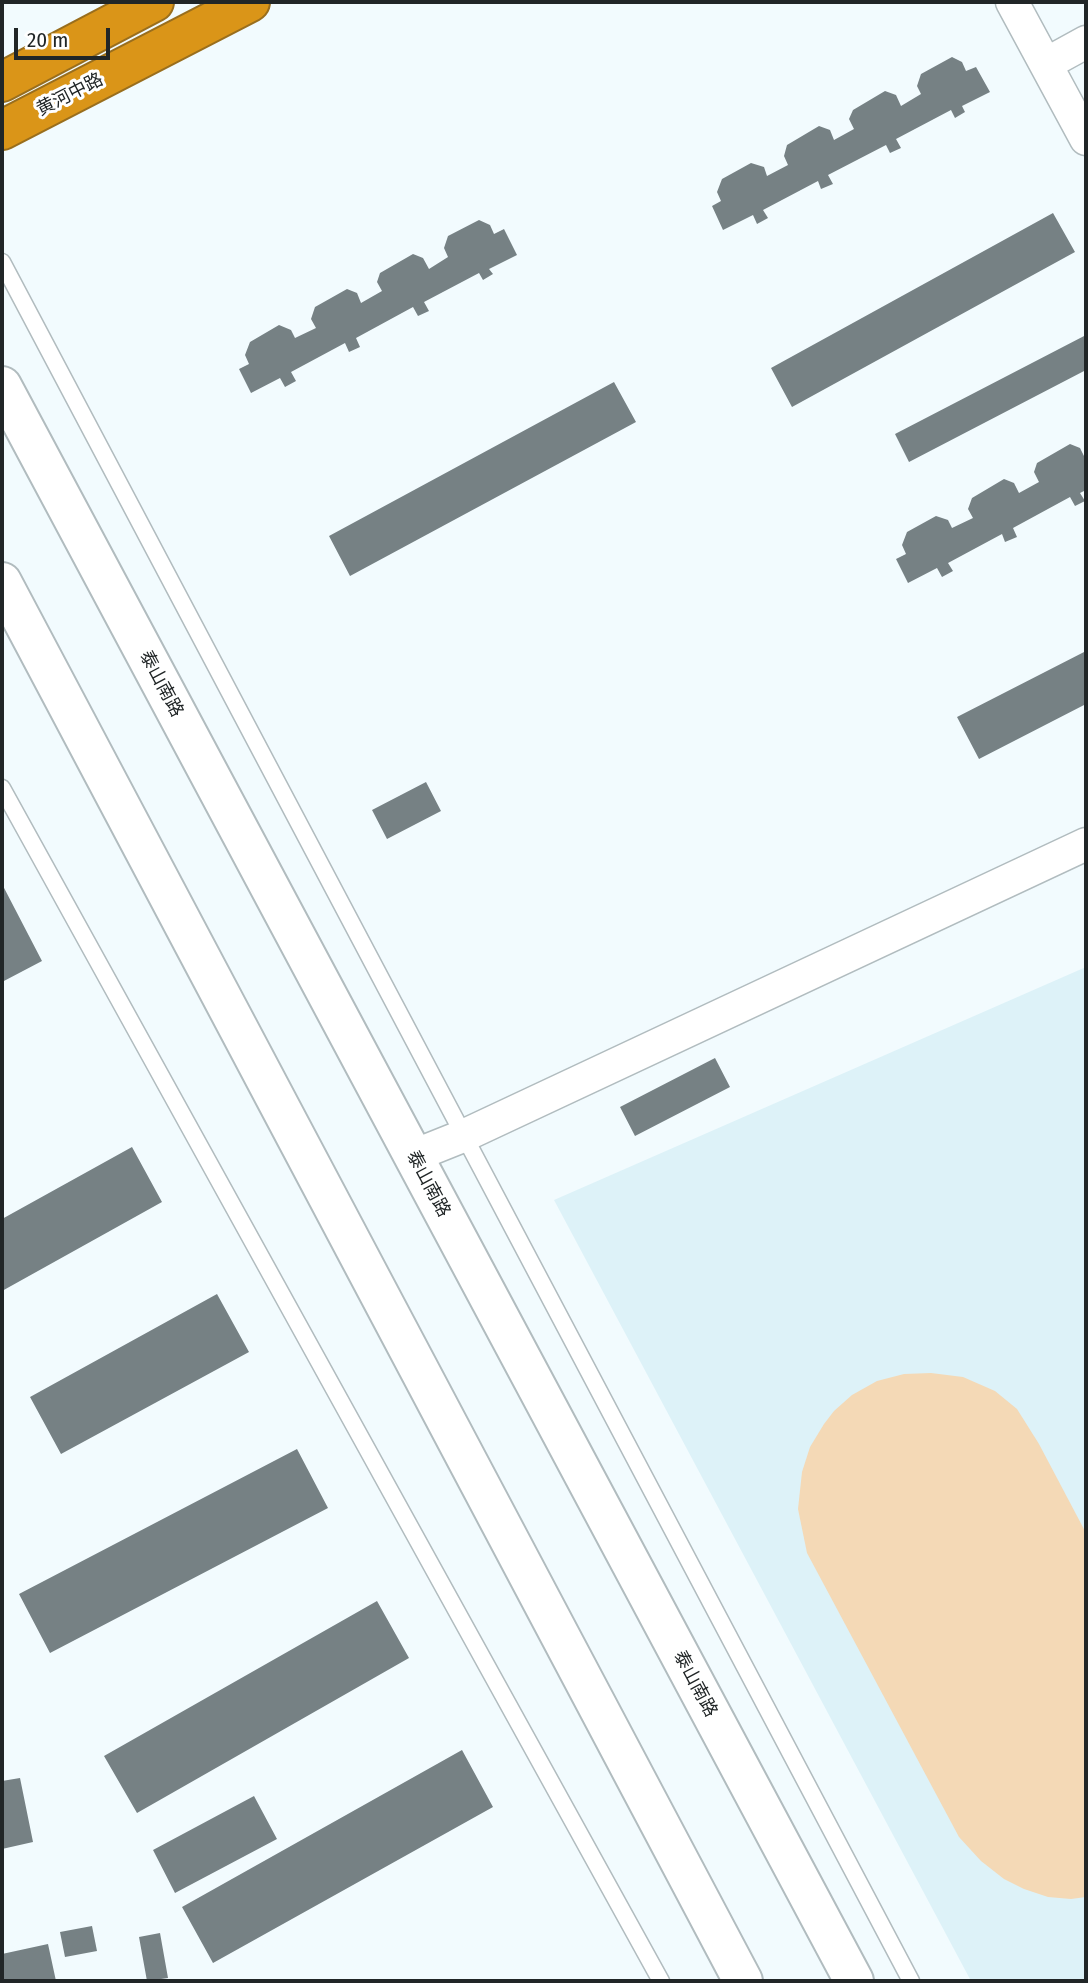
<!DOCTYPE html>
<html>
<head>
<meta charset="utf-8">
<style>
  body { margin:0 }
  #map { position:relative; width:1088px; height:1983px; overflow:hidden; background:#f2fbfe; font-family:"Fira Sans Condensed",sans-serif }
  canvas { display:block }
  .frame { position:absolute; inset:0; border:4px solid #212627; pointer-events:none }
  .scale { position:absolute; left:14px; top:28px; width:96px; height:32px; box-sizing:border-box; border:4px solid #212627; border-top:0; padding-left:9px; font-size:21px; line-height:24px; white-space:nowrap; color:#212627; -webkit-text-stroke:5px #fff; paint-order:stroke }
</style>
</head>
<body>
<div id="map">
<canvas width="1088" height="1983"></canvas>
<div class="frame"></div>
<div class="scale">20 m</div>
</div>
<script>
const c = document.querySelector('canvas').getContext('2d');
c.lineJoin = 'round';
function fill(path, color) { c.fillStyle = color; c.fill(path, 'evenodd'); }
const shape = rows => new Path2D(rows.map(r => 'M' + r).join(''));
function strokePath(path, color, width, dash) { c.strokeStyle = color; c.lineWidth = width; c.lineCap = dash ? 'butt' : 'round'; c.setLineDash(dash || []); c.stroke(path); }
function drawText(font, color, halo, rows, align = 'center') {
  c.font = font + ' "Fira Sans Condensed","Noto Sans SC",sans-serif'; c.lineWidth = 6; c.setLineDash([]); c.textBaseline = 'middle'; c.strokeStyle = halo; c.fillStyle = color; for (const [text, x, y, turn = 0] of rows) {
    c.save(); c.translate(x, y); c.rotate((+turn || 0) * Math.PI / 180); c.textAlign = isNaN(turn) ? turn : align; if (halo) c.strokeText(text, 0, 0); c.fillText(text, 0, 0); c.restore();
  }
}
fill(shape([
  [1086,967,1086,1981,971,1981,554,1200]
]), '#ddf2f8');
fill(shape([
  [931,1373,963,1377,995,1391,1017,1409,1039,1444,1086,1533,1086,1897,1071,1899,1048,1897,1024,1889,1004,1879,981,1861,959,1837,807,1553,798,1509,802,1472,810,1447,824,1424,834,1411,852,1395,877,1381,904,1374]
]), '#f4d9b6');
fill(shape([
  [952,57,962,62,966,71,976,67,990,92,962,106,965,112,955,118,951,110,896,139,901,148,890,153,886,145,828,175,833,184,821,189,818,181,763,210,768,218,757,224,753,215,723,230,712,206,721,201,717,192,722,179,751,163,764,167,767,176,788,165,784,156,787,145,819,126,830,130,834,140,854,129,849,119,853,110,885,91,896,95,901,106,921,94,917,86,921,74],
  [1053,213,1075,252,792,407,771,368],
  [479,220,490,225,494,234,504,229,517,255,489,269,493,274,483,280,479,273,424,302,429,311,418,316,413,307,356,338,360,347,349,352,345,343,291,372,296,381,285,387,280,378,251,393,239,369,249,364,245,355,250,342,279,325,291,330,295,338,316,328,311,319,315,307,347,289,357,293,361,303,382,291,377,282,380,273,413,254,423,258,429,269,448,257,444,248,448,236],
  [1086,335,1086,370,909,462,895,434],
  [614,382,636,422,350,576,329,536],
  [1070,444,1080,448,1086,460,1086,490,1080,493,1085,501,1075,506,1070,497,1013,528,1017,537,1005,542,1002,534,948,563,953,571,942,577,937,568,908,583,896,559,906,554,902,545,907,532,936,516,948,520,952,528,973,518,968,509,972,498,1004,479,1014,483,1019,493,1039,482,1034,472,1037,463],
  [1086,651,1086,704,979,759,957,717],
  [426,782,441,811,387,839,372,810],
  [2,884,42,961,2,982],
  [715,1058,730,1087,635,1136,620,1107],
  [132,1147,162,1202,2,1291,2,1219],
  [217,1294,249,1352,61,1454,30,1397],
  [297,1449,328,1508,50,1653,19,1594],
  [377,1601,409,1658,137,1813,104,1756],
  [462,1750,493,1807,213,1963,182,1907],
  [20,1778,33,1842,2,1849,2,1781],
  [254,1796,277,1839,175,1893,153,1850],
  [92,1926,97,1951,65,1957,60,1932],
  [160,1933,168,1978,147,1981,139,1937],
  [48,1944,56,1981,2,1981,2,1954]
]), '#768184');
const lane = shape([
  [2,262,911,1981],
  [2,788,661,1981]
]);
const street = shape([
  [1012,2,1086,139],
  [1046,64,1086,42],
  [413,1156,463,1136,1086,844]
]);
const secondary = shape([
  [2,386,854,1981],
  [2,582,743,1981]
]);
const highway = shape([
  [2,82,154,2],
  [2,130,250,2]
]);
strokePath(lane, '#b1bcbf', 19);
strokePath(street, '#b1bcbf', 35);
strokePath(secondary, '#b1bcbf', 42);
strokePath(highway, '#996e1d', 42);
strokePath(lane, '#fff', 16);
strokePath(street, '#fff', 32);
strokePath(secondary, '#fff', 38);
strokePath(highway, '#da9518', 38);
drawText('18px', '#212627', '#fff', [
  ["黄河中路",70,95,-27],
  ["泰山南路",161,684,62],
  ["泰山南路",428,1184,62],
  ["泰山南路",695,1684,62]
]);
</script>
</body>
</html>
